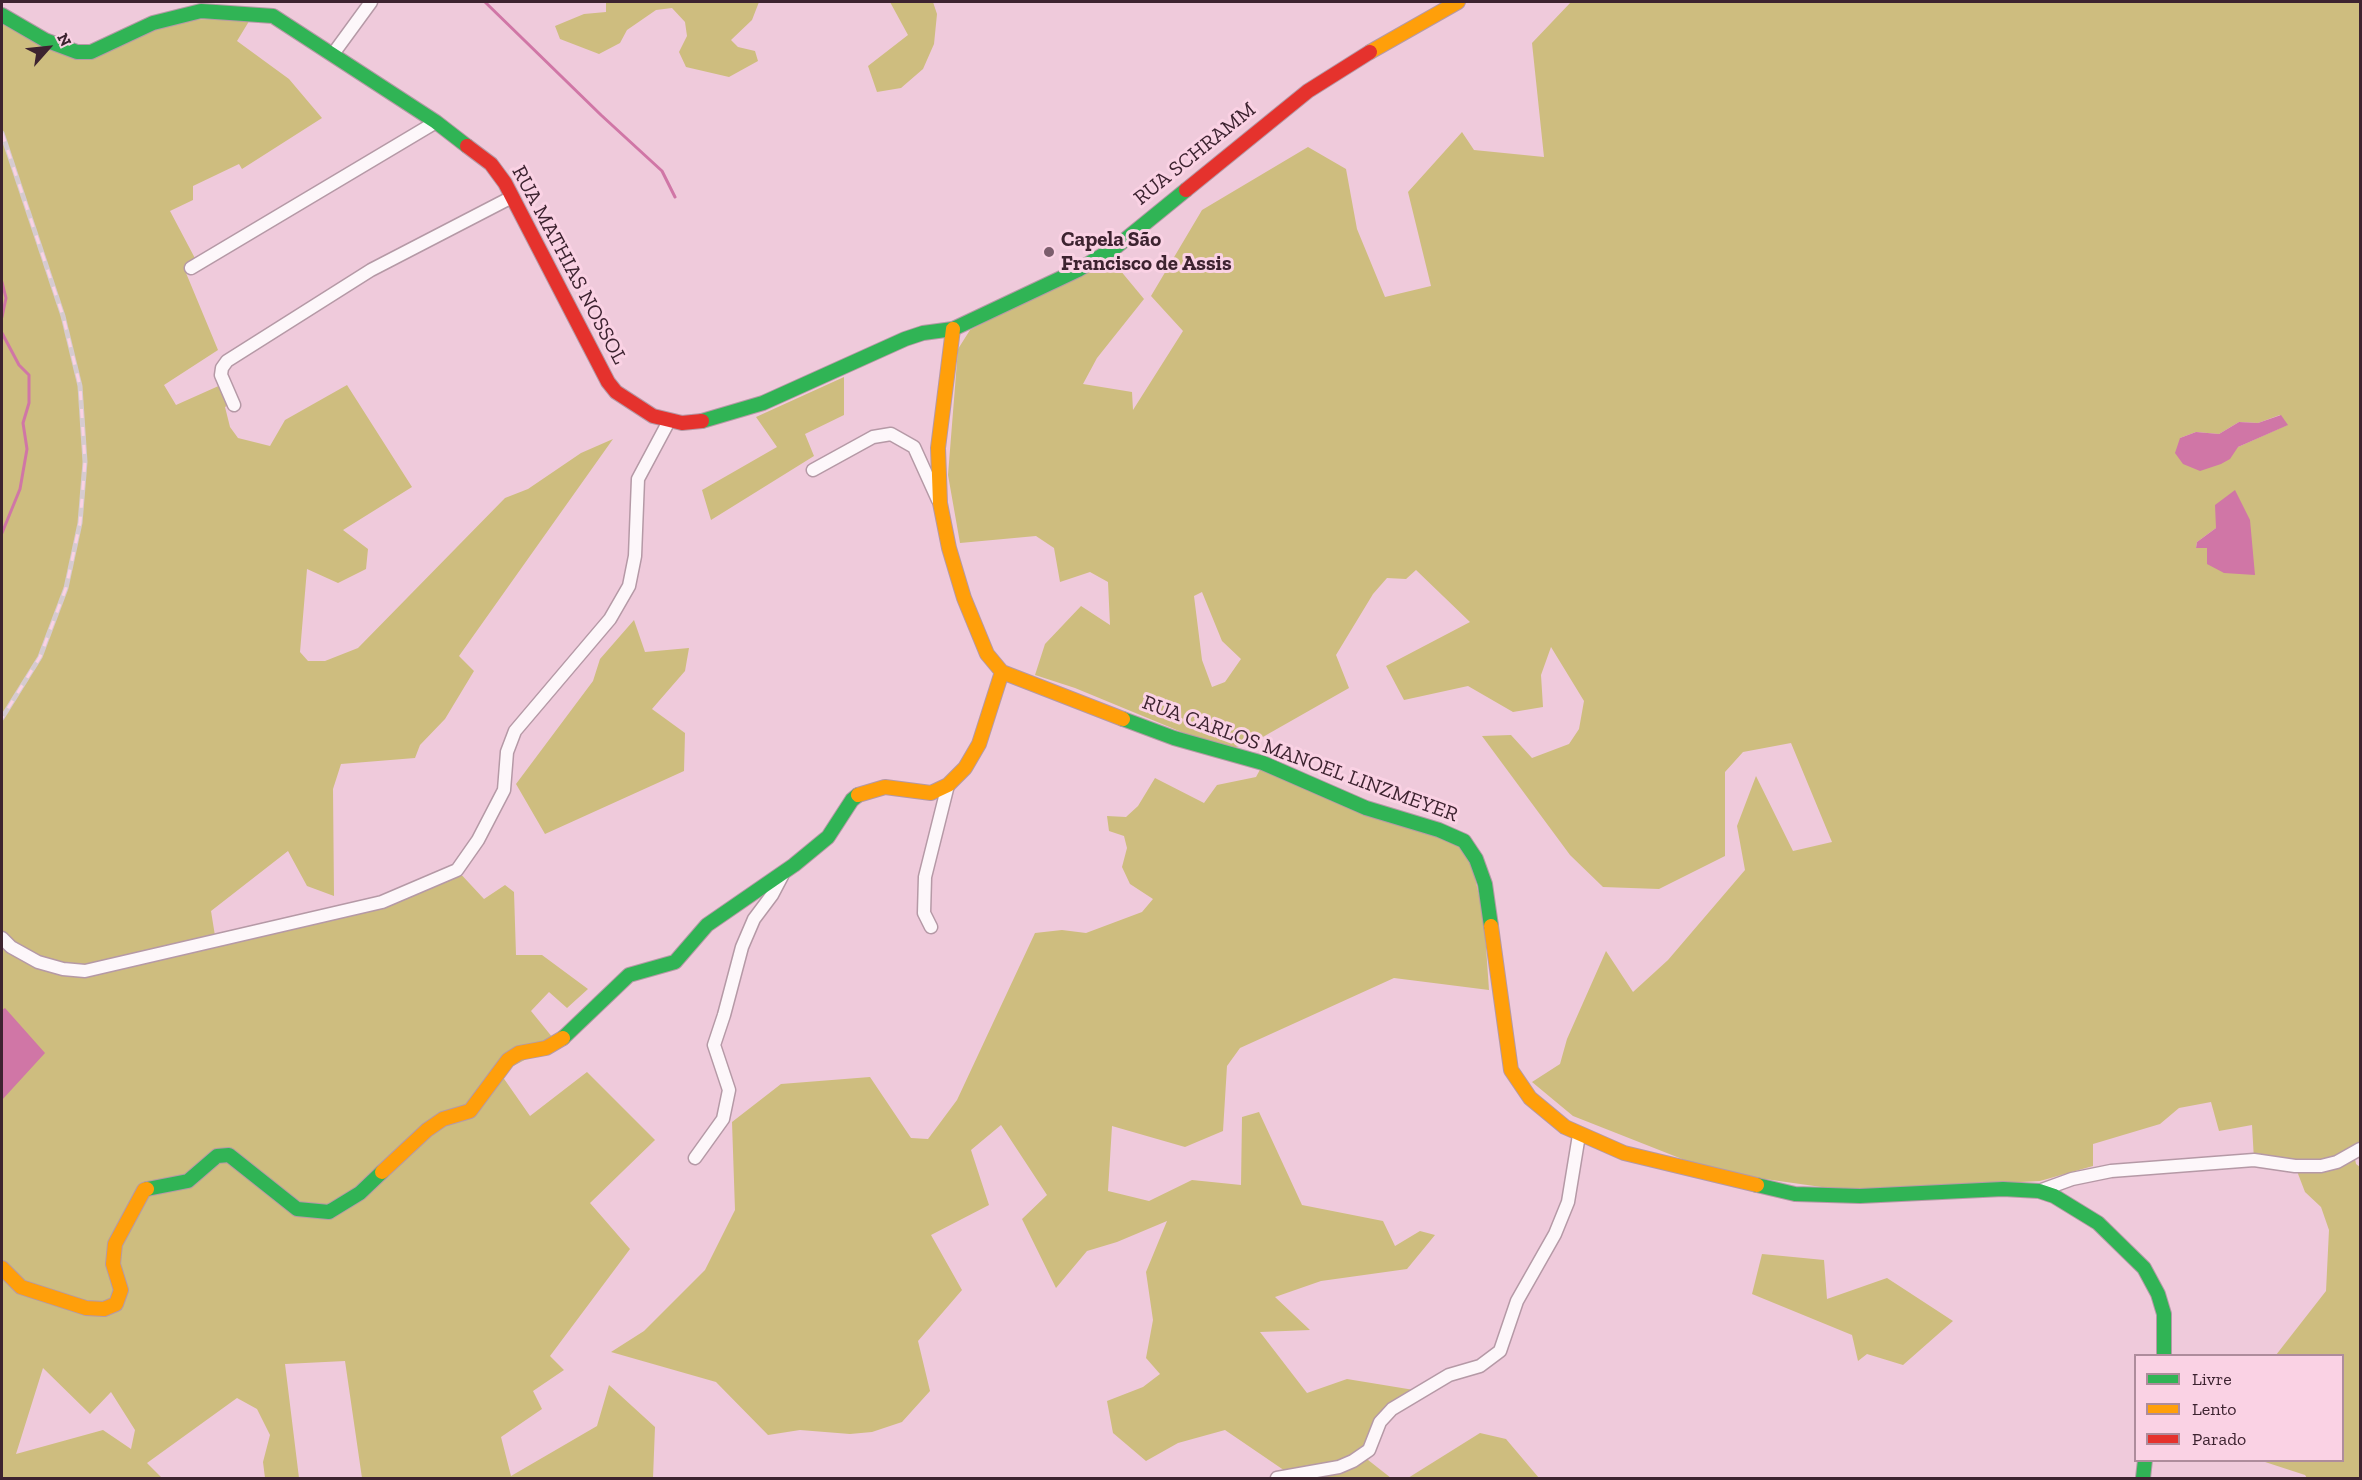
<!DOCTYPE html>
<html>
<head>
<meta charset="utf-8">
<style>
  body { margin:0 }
  #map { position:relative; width:2362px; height:1480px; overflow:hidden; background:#efcadb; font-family:"Zilla Slab",serif }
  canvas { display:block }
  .frame { position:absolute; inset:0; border:3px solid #3d2330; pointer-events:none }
  .legend { position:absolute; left:2134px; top:1354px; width:210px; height:108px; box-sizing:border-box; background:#fad2e4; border:2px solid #ae8c9c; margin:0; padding:8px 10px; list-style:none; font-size:18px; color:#3d2330 }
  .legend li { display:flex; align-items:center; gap:12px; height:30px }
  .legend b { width:30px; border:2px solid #ae8c9c }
  .north { position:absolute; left:18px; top:18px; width:60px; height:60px; -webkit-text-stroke:4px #fad2e4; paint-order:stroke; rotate:63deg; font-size:16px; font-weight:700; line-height:24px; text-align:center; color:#3d2330 }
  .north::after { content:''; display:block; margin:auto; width:21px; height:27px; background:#3d2330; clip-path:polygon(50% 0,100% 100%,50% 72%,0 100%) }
</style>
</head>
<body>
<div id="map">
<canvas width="2362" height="1480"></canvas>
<div class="frame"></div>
<ul class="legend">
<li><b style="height:8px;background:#30b455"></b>Livre</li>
<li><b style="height:8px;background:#ff9f0a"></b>Lento</li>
<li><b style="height:8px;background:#e5322d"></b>Parado</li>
</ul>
<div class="north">N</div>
</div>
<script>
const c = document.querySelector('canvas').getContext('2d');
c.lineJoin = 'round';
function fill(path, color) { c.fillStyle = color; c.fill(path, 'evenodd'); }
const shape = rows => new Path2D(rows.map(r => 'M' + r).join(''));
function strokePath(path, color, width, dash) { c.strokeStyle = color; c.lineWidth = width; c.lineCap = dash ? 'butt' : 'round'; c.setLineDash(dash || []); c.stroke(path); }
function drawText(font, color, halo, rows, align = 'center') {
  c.font = font + ' "Zilla Slab",serif'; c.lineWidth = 6; c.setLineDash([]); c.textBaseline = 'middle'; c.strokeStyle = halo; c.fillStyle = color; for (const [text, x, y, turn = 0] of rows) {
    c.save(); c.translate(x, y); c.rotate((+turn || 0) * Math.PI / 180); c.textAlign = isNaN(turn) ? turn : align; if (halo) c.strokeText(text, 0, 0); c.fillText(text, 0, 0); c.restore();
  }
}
fill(shape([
  [606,2,759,2,752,20,731,40,738,47,755,51,758,61,729,77,686,67,679,52,687,36,685,22,672,8,656,10,627,30,620,43,599,54,560,39,555,26,584,14,606,12],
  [890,2,933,2,937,14,934,44,923,69,901,88,877,92,868,66,908,35],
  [1571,2,2360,2,2360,1149,2354,1154,2356,1164,2360,1167,2360,1478,2307,1478,2305,1475,2262,1461,2342,1460,2342,1356,2276,1355,2326,1291,2329,1230,2321,1207,2305,1192,2295,1166,2254,1160,2252,1125,2219,1131,2211,1102,2179,1108,2160,1124,2093,1144,2093,1166,2040,1181,1850,1191,1715,1172,1573,1116,1532,1082,1560,1064,1567,1039,1606,951,1633,992,1668,960,1745,870,1737,826,1756,776,1793,851,1832,842,1791,743,1743,752,1725,772,1725,856,1659,889,1603,887,1570,855,1482,736,1511,735,1532,758,1569,744,1579,729,1584,701,1551,647,1541,675,1543,707,1513,712,1468,686,1404,700,1386,666,1470,622,1416,570,1406,579,1387,578,1373,594,1336,655,1349,688,1254,742,1225,750,1075,688,1035,675,1045,644,1081,606,1110,625,1108,582,1090,572,1060,582,1054,548,1036,536,960,543,948,475,958,349,970,330,1110,258,1144,299,1097,358,1083,384,1132,392,1133,410,1183,331,1151,296,1202,210,1308,147,1346,169,1357,229,1385,297,1431,286,1408,192,1462,132,1474,150,1544,157,1532,43],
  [2280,415,2287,425,2238,447,2180,438,2196,432,2219,434,2239,422,2258,423],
  [2216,528,2208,564,2207,548,2196,548,2197,542],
  [1202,592,1222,641,1241,659,1225,682,1212,687,1202,660,1194,596],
  [251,18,237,41,289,79,322,118,242,169,239,164,193,186,193,200,170,211,198,264,186,273,218,350,164,385,176,405,223,384,232,403,225,407,230,427,238,438,270,446,285,420,347,385,412,487,343,530,368,549,366,569,338,583,307,569,300,652,308,661,325,661,358,648,505,498,528,489,581,453,613,439,459,656,474,671,445,719,420,745,415,758,341,764,333,789,334,896,307,886,288,851,211,911,216,942,382,902,457,870,484,899,505,885,514,892,516,955,542,955,588,989,567,1008,549,992,531,1011,557,1043,500,1073,530,1116,587,1072,655,1140,590,1203,630,1249,550,1356,564,1370,533,1391,542,1409,501,1437,511,1476,597,1426,609,1385,655,1427,653,1478,362,1478,345,1361,285,1364,299,1478,265,1478,263,1462,270,1435,257,1409,237,1398,147,1463,162,1478,2,1478,2,21,63,53,175,20],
  [43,1368,90,1414,111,1392,135,1430,131,1449,103,1430,16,1454],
  [844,377,844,415,805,434,814,456,711,520,702,490,777,447,756,417],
  [634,620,645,652,689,648,685,671,652,709,685,733,684,771,545,834,516,784,593,681,600,659],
  [1262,766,1452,837,1469,851,1484,918,1489,990,1394,978,1240,1048,1227,1066,1223,1131,1185,1147,1112,1126,1108,1191,1149,1201,1192,1180,1241,1185,1242,1117,1259,1112,1302,1205,1383,1221,1395,1246,1420,1231,1435,1235,1407,1269,1321,1281,1275,1297,1310,1330,1260,1332,1307,1393,1347,1379,1420,1391,1392,1409,1363,1456,1391,1478,1306,1478,1291,1475,1225,1430,1178,1443,1146,1461,1113,1433,1107,1401,1143,1387,1160,1374,1146,1358,1153,1320,1146,1272,1167,1221,1117,1242,1087,1251,1056,1288,1022,1219,1047,1195,1001,1125,971,1150,989,1205,931,1235,962,1290,918,1341,930,1391,902,1422,872,1432,850,1434,800,1430,768,1435,716,1382,611,1352,644,1331,705,1270,735,1210,732,1122,781,1084,870,1077,911,1138,928,1139,957,1100,1035,933,1062,930,1086,933,1142,912,1153,899,1130,884,1122,867,1127,848,1124,836,1109,831,1107,816,1126,817,1138,806,1155,778,1204,803,1217,785,1256,777],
  [1762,1254,1824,1260,1827,1299,1887,1278,1953,1321,1903,1365,1867,1354,1858,1361,1852,1335,1752,1294],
  [1480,1433,1506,1439,1539,1478,1408,1478]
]), '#cebd7f');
fill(shape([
  [2281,415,2288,425,2238,447,2230,459,2221,464,2200,471,2183,464,2175,453,2180,438,2196,432,2219,434,2239,422,2258,423],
  [2235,490,2250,520,2255,575,2224,573,2207,564,2207,548,2196,548,2197,542,2216,528,2215,505],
  [5,1008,45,1053,2,1100,2,1010]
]), '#d076a6');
strokePath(shape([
  [485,2,601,115,662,171,675,197],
  [2,282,6,298,2,317],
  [2,333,19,365,29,375,29,403,23,423,27,449,20,489,2,533]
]), '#d076a6', 3);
const street = shape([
  [333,54,371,2],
  [191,268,436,122],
  [234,405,221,375,222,368,227,361,371,270,512,197],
  [813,470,873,437,891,434,914,447,938,500],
  [931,927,924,913,925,877,948,785],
  [2,938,11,947,38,962,63,969,85,971,382,902,457,870,478,840,504,790,507,752,515,731,610,619,629,586,635,556,638,479,669,421],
  [695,1158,723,1119,729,1090,714,1045,724,1015,742,947,754,919,772,895,782,876],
  [2039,1191,2072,1179,2111,1171,2254,1160,2295,1166,2321,1166,2337,1162,2360,1149],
  [1277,1478,1339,1467,1353,1461,1369,1450,1380,1422,1392,1409,1449,1375,1480,1366,1500,1351,1517,1301,1555,1234,1568,1202,1579,1135]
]);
const fast = shape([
  [2,15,45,40,77,52,91,52,153,23,201,11,273,16,436,122,467,146],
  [702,421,763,403,905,339,923,333,953,329,1078,270,1116,247,1186,190],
  [1123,719,1174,738,1263,763,1366,808,1439,830,1464,841,1476,859,1485,884,1491,926],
  [563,1038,629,975,675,962,707,925,794,865,828,837,852,800,858,795],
  [1757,1185,1795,1194,1860,1196,2003,1189,2039,1191,2054,1196,2098,1223,2144,1268,2158,1294,2164,1314,2164,1356],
  [147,1189,188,1181,217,1156,229,1155,297,1209,329,1212,360,1193,382,1172],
  [2143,1478,2145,1460]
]);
const slow = shape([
  [1370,52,1458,2],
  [953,329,938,448,940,503,949,548,964,598,987,654,1002,672,1123,719],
  [858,795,885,787,931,793,948,785,965,768,979,744,1002,672],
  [1491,926,1511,1070,1530,1098,1565,1127,1624,1153,1757,1185],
  [382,1172,427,1130,443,1119,470,1111,508,1060,519,1053,546,1048,563,1038],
  [2,1268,21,1287,86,1308,104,1309,116,1304,121,1290,113,1264,115,1244,144,1190,147,1189]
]);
const jam = shape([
  [467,146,491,164,505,183,608,382,616,392,653,416,682,423,702,421],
  [1186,190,1308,91,1370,52]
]);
strokePath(street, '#b599a6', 15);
strokePath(fast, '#b599a6', 16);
strokePath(slow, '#b599a6', 16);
strokePath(jam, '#b599a6', 16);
strokePath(street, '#fdf7fa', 12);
strokePath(fast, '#30b455', 14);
strokePath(slow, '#ff9f0a', 14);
strokePath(jam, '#e5322d', 14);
const rail = shape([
  [2,133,63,316,80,386,85,462,80,523,66,588,40,657,2,718]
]);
strokePath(rail, '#d6cbd0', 5);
strokePath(rail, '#fad2e4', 3, [9]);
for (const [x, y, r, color] of [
  [1049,252,6,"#7b5d6c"]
]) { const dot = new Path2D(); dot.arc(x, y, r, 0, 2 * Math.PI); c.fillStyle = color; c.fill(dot); strokePath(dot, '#fad2e4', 2); }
drawText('21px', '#3d2330', '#fad2e4', [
  ["RUA SCHRAMM",1195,154,-39],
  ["RUA MATHIAS NOSSOL",569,265,62],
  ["RUA CARLOS MANOEL LINZMEYER",1300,759,20]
]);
drawText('bold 21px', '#3d2330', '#fad2e4', [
  ["Capela São",1061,240],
  ["Francisco de Assis",1061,264]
], 'left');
</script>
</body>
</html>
